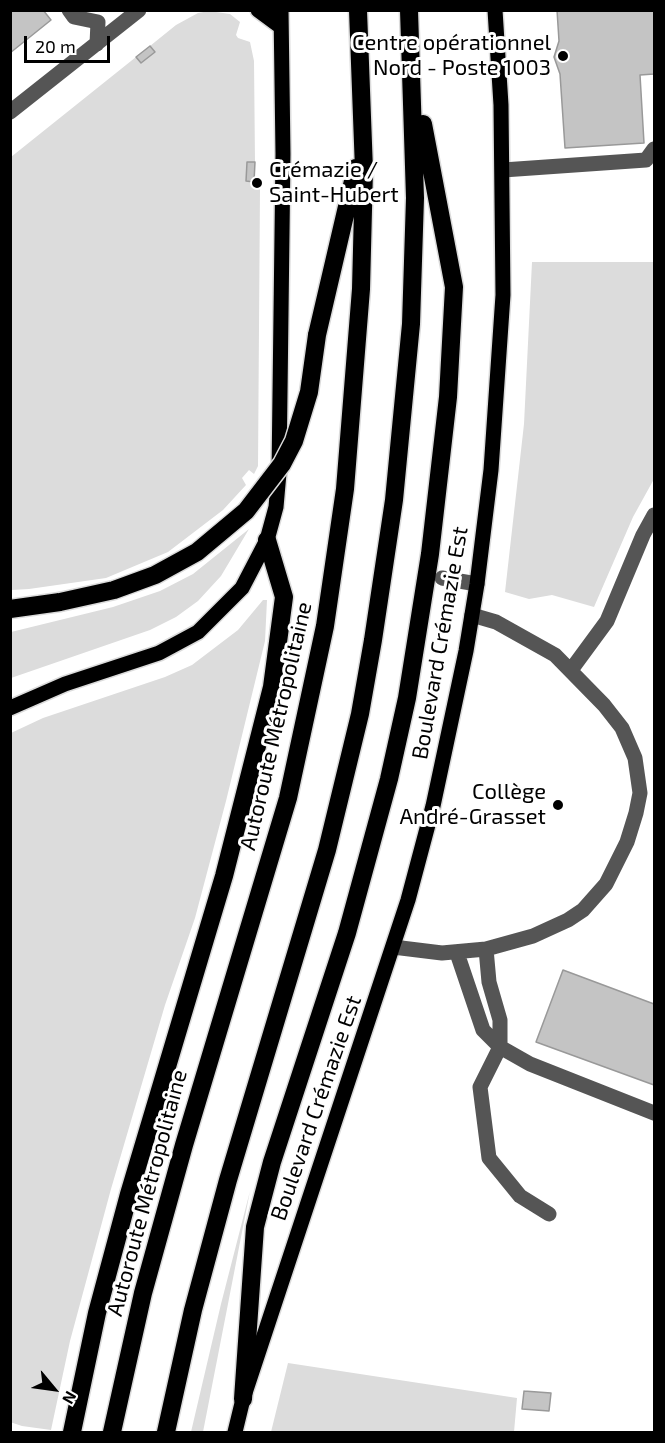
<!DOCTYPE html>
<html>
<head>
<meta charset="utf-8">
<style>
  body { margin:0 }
  #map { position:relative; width:665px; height:1443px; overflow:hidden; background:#fff; font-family:"Exo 2",sans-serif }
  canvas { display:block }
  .frame { position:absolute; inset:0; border:12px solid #000; pointer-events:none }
  .north { position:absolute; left:24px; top:1359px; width:60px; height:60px; -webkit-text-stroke:4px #fff; paint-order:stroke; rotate:119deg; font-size:16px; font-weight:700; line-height:24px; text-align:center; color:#000 }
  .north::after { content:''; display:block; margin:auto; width:21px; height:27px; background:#000; clip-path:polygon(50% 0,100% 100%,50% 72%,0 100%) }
  .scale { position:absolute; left:24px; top:36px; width:86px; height:27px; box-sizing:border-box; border:3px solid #000; border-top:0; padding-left:8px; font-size:18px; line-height:21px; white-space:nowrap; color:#000; -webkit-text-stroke:4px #fff; paint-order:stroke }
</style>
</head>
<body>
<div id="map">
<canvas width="665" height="1443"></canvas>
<div class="frame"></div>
<div class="north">N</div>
<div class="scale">20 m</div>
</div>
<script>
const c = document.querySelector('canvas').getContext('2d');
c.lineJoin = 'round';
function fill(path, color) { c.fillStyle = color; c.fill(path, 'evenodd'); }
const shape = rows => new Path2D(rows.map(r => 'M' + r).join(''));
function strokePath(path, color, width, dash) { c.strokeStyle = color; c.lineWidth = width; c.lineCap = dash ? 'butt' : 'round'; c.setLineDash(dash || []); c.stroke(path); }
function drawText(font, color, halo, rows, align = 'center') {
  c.font = font + ' "Exo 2",sans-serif'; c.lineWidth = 6; c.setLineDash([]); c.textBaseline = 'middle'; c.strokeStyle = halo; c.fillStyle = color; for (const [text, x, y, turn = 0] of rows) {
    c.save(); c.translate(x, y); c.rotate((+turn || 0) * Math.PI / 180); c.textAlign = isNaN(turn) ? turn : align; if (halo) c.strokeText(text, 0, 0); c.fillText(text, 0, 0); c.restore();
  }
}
fill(shape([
  [209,11,230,14,240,22,236,35,238,38,250,42,254,61,255,162,247,162,246,181,254,182,255,189,260,189,258,466,254,474,249,470,242,478,246,485,223,510,168,552,106,578,29,589,11,590,11,157,136,57,155,52,150,46,176,25,198,13],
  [532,262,654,262,654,479,633,517,594,607,552,595,529,599,505,592,524,424],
  [249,529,221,576,198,601,176,617,150,630,11,678,11,632,113,607,160,591,193,574],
  [263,600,267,600,265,641,226,801,195,918,165,1005,111,1189,70,1341,51,1430,22,1426,10,1422,11,733,43,718,165,677,192,665,238,630],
  [250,1191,203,1432,191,1432,221,1304],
  [288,1363,517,1398,514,1432,271,1432]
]), '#dcdcdc');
const building = shape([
  [10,10,43,10,51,20,10,53,10,10],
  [557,10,654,10,654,74,640,75,644,143,565,148,560,74,554,57,559,41,557,10],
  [150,46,155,52,141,63,136,57,150,46],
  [247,162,255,162,254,182,246,181,247,162],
  [563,970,654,1004,654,1085,536,1042,563,970],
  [524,1391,551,1393,549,1411,522,1409,524,1391]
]);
fill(building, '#c4c4c4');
strokePath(building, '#999', 1.5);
const major = shape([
  [258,10,281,27],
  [10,708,65,684,159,653,198,632,242,588,267,540,276,507,279,473,283,154,281,10],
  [235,1432,243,1399,408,900,433,806,466,651,477,584,491,470,503,295,501,105,495,10]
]);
const highway = shape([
  [317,335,356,168],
  [10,609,60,602],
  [243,1399,255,1227,272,1162,347,933,389,779,407,698,430,554,448,397,454,287,423,124],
  [72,1432,97,1313,129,1194,224,876,272,687,284,597,267,540],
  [112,1432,143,1293,184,1145,288,798,325,626,345,489,361,289,364,170,358,10],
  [166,1432,193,1310,228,1180,327,850,360,714,373,640,394,500,411,324,415,198,409,10]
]);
strokePath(major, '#dbdbdb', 18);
strokePath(highway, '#dbdbdb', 21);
strokePath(shape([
  [69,10,74,17,98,22,97,44],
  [10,112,139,10],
  [503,170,646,160,654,149],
  [442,578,477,584],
  [571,670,607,621,643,535,654,515],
  [393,947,442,953,486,949,533,936,568,920,583,910,606,884,627,842,636,813,640,793,635,758,622,728,604,705,555,655,496,622,472,615],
  [486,949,489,982,500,1020,500,1047,480,1087,489,1158,520,1196,549,1214],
  [457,953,483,1030,500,1047,530,1064,654,1113]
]), '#555', 15);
strokePath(major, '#000', 15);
strokePath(highway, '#000', 18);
const highwayBridge = shape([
  [60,602,114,590,155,575,197,552,246,511,282,464,294,441,309,392,317,335]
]);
strokePath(highwayBridge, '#dbdbdb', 21, []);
strokePath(highwayBridge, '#000', 18);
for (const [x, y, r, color] of [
  [563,56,6,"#000"],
  [257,183,6,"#000"],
  [558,805,6,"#000"]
]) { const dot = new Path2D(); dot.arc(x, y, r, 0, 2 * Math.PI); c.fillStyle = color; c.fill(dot); strokePath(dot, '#fff', 2); }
drawText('22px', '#000', '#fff', [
  ["Centre opérationnel",551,43],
  ["Nord - Poste 1003",551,68],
  ["Crémazie /",269,170,"left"],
  ["Saint-Hubert",269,195,"left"],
  ["Collège",546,792],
  ["André-Grasset",546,817]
], 'right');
drawText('22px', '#000', '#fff', [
  ["Boulevard Crémazie Est",440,643,-80],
  ["Autoroute Métropolitaine",276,726,-77],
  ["Boulevard Crémazie Est",316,1108,-71],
  ["Autoroute Métropolitaine",147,1193,-75]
]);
</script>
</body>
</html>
